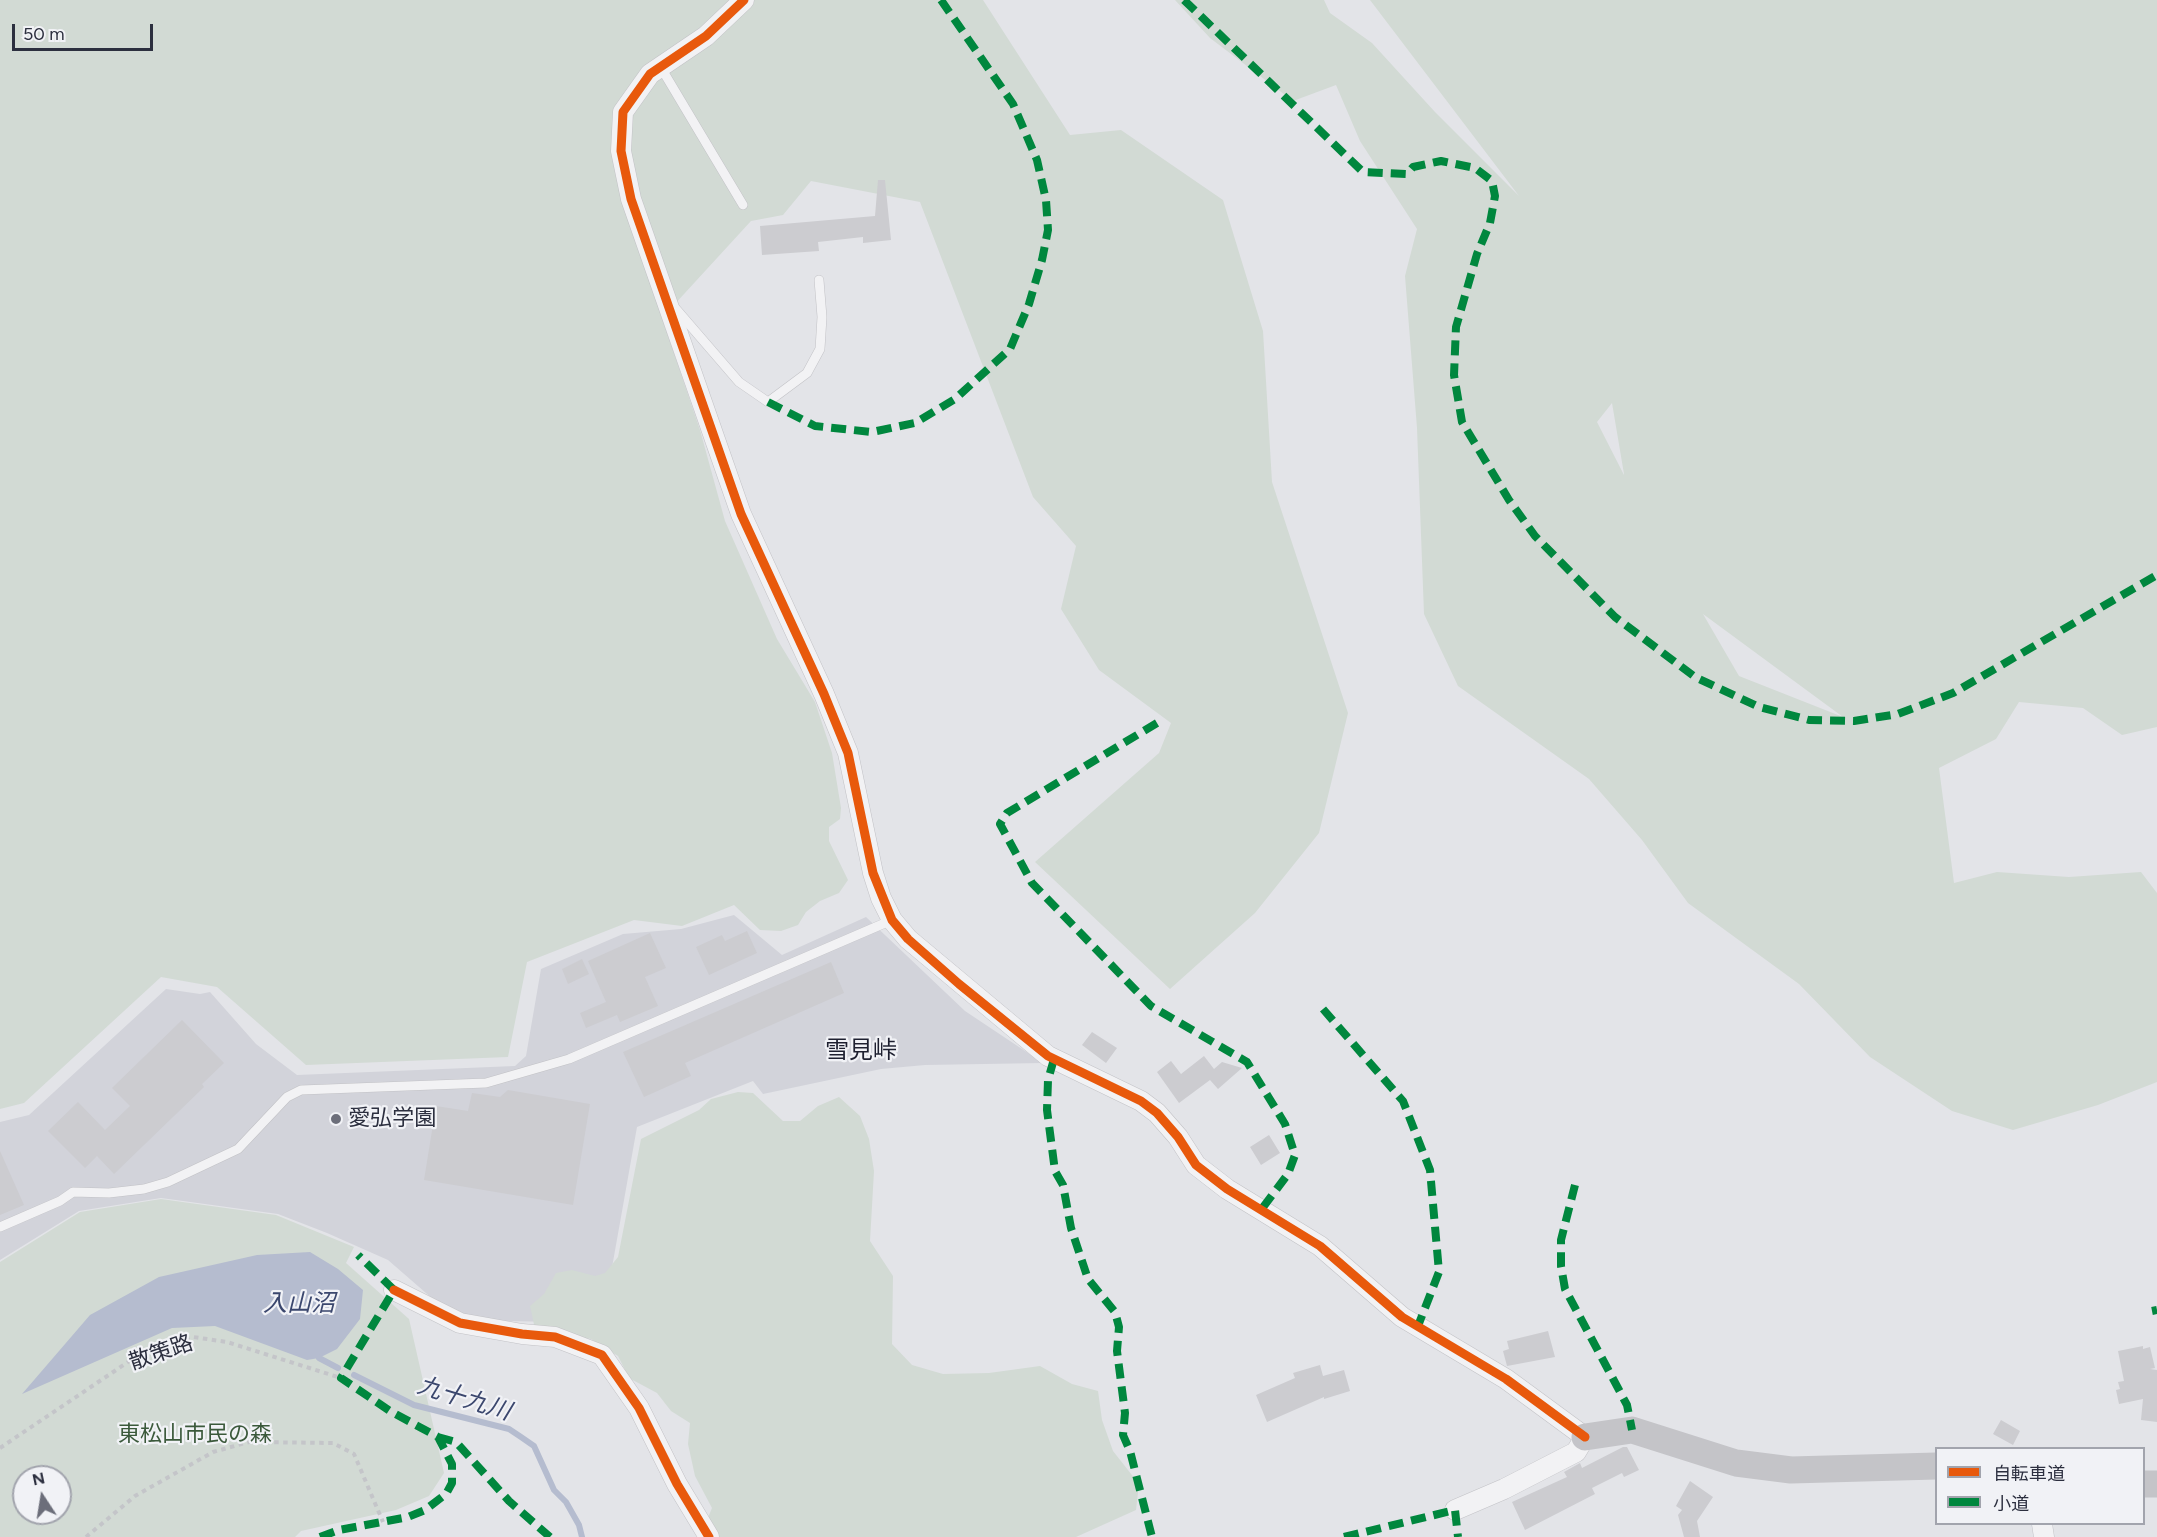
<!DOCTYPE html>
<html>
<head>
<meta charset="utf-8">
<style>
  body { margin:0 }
  #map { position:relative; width:2157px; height:1537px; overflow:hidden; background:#e3e4e8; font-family:Figtree,"Noto Sans JP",sans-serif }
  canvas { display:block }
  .legend { position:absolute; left:1935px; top:1447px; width:210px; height:78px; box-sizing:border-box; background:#f1f2f6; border:2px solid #a2a4ad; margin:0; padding:8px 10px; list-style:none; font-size:18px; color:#2c2f3f }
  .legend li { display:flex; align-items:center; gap:12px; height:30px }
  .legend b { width:30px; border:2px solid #a2a4ad }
  .north { position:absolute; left:12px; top:1465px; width:60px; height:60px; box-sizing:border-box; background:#f1f2f6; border:2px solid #a2a4ad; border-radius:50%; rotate:348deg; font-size:16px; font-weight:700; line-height:24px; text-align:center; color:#2c2f3f }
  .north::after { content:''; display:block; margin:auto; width:21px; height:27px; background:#6c6e7a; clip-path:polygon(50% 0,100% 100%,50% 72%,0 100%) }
  .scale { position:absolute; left:12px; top:24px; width:141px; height:27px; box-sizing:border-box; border:3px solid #2c2f3f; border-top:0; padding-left:8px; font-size:18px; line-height:21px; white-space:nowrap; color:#2c2f3f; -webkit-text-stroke:4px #f1f2f6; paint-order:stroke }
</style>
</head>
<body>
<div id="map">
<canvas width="2157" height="1537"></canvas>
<ul class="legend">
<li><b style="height:8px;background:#e8590c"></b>自転車道</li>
<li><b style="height:8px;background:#00873e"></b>小道</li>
</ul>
<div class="north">N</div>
<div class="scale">50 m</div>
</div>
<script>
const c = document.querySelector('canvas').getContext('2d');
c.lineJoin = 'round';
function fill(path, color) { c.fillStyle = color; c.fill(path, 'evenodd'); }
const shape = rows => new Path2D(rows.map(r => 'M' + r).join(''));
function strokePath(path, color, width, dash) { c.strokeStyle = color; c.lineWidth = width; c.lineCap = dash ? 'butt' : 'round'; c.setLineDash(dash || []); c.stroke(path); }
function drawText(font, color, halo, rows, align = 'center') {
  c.font = font + ' Figtree,"Noto Sans JP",sans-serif'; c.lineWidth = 4.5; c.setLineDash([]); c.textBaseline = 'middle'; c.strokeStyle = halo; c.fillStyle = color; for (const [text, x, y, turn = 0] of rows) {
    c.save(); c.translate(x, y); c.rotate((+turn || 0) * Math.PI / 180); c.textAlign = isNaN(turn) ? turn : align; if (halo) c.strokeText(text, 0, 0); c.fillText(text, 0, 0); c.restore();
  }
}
fill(shape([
  [734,915,782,955,866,917,965,1011,1043,1063,925,1065,881,1069,763,1094,753,1081,637,1127,603,1318,558,1322,457,1320,388,1260,327,1233,278,1214,161,1198,79,1211,0,1260,0,1122,29,1115,166,989,200,994,210,992,256,1044,297,1075,515,1066,526,1056,541,969,623,934,681,929]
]), '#d2d3da');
fill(shape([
  [0,0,983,0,1070,135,1121,130,1223,200,1263,331,1272,482,1348,713,1319,833,1255,913,1170,989,1035,862,1159,753,1171,723,1099,670,1061,609,1076,546,1033,497,920,202,811,181,783,215,751,221,662,318,700,430,725,521,777,639,815,702,832,753,841,808,840,819,829,827,829,841,848,880,839,893,820,901,806,912,798,925,781,931,760,930,734,905,682,926,634,920,527,962,508,1057,306,1065,217,987,161,977,24,1103,0,1109],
  [1175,0,1324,0,1330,13,1372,43,1435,112,1519,196,1370,0,2157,0,2157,727,2122,735,2083,708,2019,702,1996,739,1939,768,1954,883,1997,872,2069,877,2141,872,2157,893,2157,1082,2098,1105,2013,1130,1952,1111,1870,1057,1799,984,1688,903,1642,840,1589,779,1458,686,1424,614,1417,428,1405,276,1417,229,1360,141,1336,85,1293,101,1210,38],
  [1612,403,1624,474,1624,475,1597,422],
  [1703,614,1843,717,1739,676],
  [738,1092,753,1093,783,1121,800,1121,818,1106,839,1097,860,1116,869,1139,874,1171,870,1241,893,1276,892,1344,912,1365,943,1374,989,1373,1040,1366,1072,1384,1098,1391,1102,1420,1113,1451,1139,1484,1136,1510,1076,1537,700,1537,712,1508,695,1476,688,1444,690,1423,671,1411,657,1393,629,1378,618,1356,591,1339,535,1329,530,1306,544,1294,556,1273,572,1270,595,1276,605,1273,618,1257,641,1139,699,1110,711,1099],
  [161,1199,276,1215,354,1247,346,1263,409,1319,444,1473,429,1496,396,1510,301,1531,295,1537,0,1537,0,1262,80,1212],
  [24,1477,60,1477,60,1513,24,1513]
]), '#d2dad4');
fill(shape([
  [310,1252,338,1269,363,1290,360,1319,337,1349,319,1358,307,1360,215,1326,172,1328,22,1394,90,1315,159,1277,257,1255]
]), '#b5bccf');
strokePath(shape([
  [319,1358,338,1368],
  [354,1375,414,1405,509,1429,521,1437,534,1446,554,1490,566,1502,579,1525,582,1537]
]), '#b5bccf', 6);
fill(shape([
  [878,180,885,180,891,240,863,243,863,237,818,242,819,251,762,255,760,226,875,216],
  [747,931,757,953,709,975,696,947,722,935,725,941],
  [650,933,666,968,645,977,658,1006,620,1022,617,1015,586,1028,580,1013,606,1002,588,961],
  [582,959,589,974,568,984,562,969],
  [831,962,844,993,685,1063,691,1076,644,1097,623,1052],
  [182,1020,224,1063,202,1084,204,1087,114,1174,97,1156,85,1168,48,1131,78,1102,105,1130,130,1106,112,1088],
  [1092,1032,1117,1048,1106,1063,1082,1045],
  [1204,1056,1214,1069,1222,1062,1242,1068,1218,1089,1210,1080,1179,1103,1157,1072,1171,1061,1181,1074],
  [508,1090,590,1104,573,1205,424,1180,436,1106,468,1111,472,1093,500,1097],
  [1269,1135,1280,1153,1261,1165,1250,1147],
  [0,1151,24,1205,0,1215],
  [1548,1331,1555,1357,1507,1366,1503,1351,1509,1349,1507,1341],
  [2143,1346,2143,1349,2150,1347,2155,1368,2150,1369,2157,1370,2157,1422,2141,1420,2143,1399,2119,1404,2116,1390,2120,1389,2118,1382,2124,1381,2118,1351],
  [1320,1365,1323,1376,1344,1370,1350,1391,1324,1399,1324,1397,1267,1422,1256,1395,1295,1378,1293,1373],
  [2001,1420,2020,1431,2013,1445,1993,1434],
  [1623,1447,1627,1447,1639,1470,1624,1477,1622,1473,1592,1488,1595,1494,1525,1530,1512,1502,1567,1477,1564,1472,1580,1463,1582,1468],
  [1690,1481,1713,1497,1697,1521,1700,1537,1684,1537,1678,1515,1682,1510,1676,1506]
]), '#ccccd0');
const lane = shape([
  [660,66,743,205],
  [676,309,739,382,768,402,807,373,820,349,822,317,819,280],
  [0,1227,60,1201,73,1192,109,1193,144,1189,168,1182,238,1149,287,1097,301,1090,486,1083,569,1059,892,920]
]);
const street = shape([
  [744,0,706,36,650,74,623,112,621,151,631,199,741,514,824,694,848,753,873,873,881,898,892,920,908,939,1048,1056,1141,1101,1157,1113,1178,1137,1196,1165,1227,1189,1320,1246,1402,1317,1506,1379,1585,1437,1576,1452,1504,1489,1455,1510],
  [394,1290,460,1323,522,1334,555,1337,602,1355,639,1408,677,1484,709,1537],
  [2042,1524,2044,1537]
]);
strokePath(lane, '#c2c2c6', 10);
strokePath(street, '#c2c2c6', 21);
strokePath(shape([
  [0,1448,134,1358,193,1337,227,1342,341,1378],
  [86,1537,135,1496,213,1452,249,1442,333,1443,354,1454,383,1522]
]), '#c4c5c9', 4, [4.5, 4.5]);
strokePath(lane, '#f2f2f4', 9);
strokePath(street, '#f2f2f4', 20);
strokePath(shape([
  [1585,1437,1632,1430,1736,1463,1791,1470,1936,1466],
  [2144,1484,2157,1484]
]), '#c4c4c8', 27);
strokePath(shape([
  [1184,0,1363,172,1407,174,1413,167,1441,161,1475,168,1492,181,1495,196,1490,223,1477,254,1456,327,1454,375,1462,422,1509,500,1535,536,1615,617,1695,677,1759,707,1809,720,1854,721,1898,714,1953,693,2157,575],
  [768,402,815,426,872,432,915,423,955,399,1010,349,1029,304,1042,260,1048,230,1046,200,1037,160,1013,104,941,0],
  [1157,723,1007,813,1000,824,1032,883,1151,1006,1247,1062,1285,1124,1295,1155,1288,1174,1261,1210],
  [1323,1009,1403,1101,1430,1170,1439,1272,1418,1326],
  [1054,1059,1048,1080,1047,1110,1055,1171,1063,1185,1071,1228,1088,1279,1115,1312,1119,1327,1117,1351,1125,1413,1123,1435,1130,1451,1152,1537],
  [1575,1185,1561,1240,1561,1266,1565,1289,1627,1405,1632,1430],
  [2152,1311,2157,1310],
  [438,1437,456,1442,509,1501,550,1537],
  [320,1537,339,1530,408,1517,425,1510,446,1494,452,1483,452,1464,438,1437,390,1411,341,1378,394,1290,358,1255],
  [1344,1537,1455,1510,1458,1537]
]), '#00873e', 8, [15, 8]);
strokePath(shape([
  [744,0,706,36,650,74,623,112,621,151,631,199,741,514,824,694,848,753,873,873,892,920,908,939,959,984,1048,1056,1141,1101,1157,1113,1178,1137,1196,1165,1227,1189,1320,1246,1402,1317,1506,1379,1585,1437],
  [394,1290,460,1323,522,1334,555,1337,602,1355,639,1408,677,1484,709,1537]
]), '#e8590c', 9);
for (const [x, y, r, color] of [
  [336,1119,6,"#6c6e7a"]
]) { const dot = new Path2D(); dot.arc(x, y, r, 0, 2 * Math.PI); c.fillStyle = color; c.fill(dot); strokePath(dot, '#f1f2f6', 2); }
drawText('22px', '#2c2f3f', '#f1f2f6', [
  ["愛弘学園",348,1119]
], 'left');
drawText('22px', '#2c2f3f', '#f1f2f6', [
  ["散策路",161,1353,-19]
]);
drawText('22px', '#3b593b', '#f1f2f6', [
  ["東松山市民の森",195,1435]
]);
drawText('24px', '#1e2030', '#f1f2f6', [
  ["雪見峠",861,1051]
]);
drawText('italic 24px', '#3b476e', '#f1f2f6', [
  ["入山沼",299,1304],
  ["九十九川",464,1399,17]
]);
</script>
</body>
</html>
